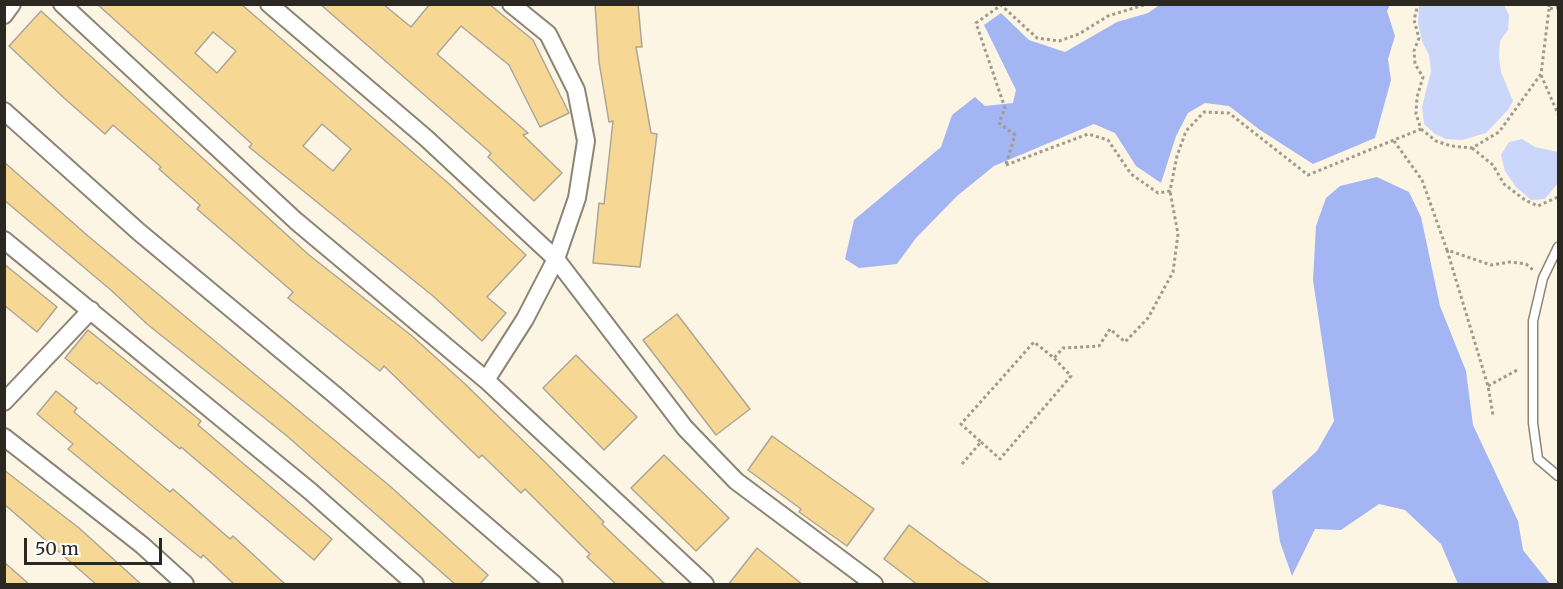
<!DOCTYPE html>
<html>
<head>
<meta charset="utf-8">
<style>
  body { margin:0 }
  #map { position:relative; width:1563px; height:589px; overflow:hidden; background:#fdf5e4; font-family:Merriweather,serif }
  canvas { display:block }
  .frame { position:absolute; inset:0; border:6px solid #2b2822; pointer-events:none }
  .scale { position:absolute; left:24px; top:538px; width:138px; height:27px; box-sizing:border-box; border:3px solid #2b2822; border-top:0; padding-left:8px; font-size:18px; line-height:21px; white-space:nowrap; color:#2b2822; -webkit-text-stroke:4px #fff; paint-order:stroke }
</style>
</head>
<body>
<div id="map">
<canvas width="1563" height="589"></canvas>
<div class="frame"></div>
<div class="scale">50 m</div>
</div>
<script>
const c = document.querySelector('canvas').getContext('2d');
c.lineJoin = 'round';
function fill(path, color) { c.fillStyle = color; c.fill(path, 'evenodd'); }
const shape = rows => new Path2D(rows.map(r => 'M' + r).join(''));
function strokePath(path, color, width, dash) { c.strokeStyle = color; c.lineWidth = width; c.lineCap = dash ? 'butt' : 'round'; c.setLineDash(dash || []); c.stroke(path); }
fill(shape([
  [1419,5,1504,5,1509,15,1508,30,1500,41,1499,56,1501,72,1513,101,1508,110,1486,133,1462,140,1446,139,1435,134,1424,124,1422,107,1431,71,1429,55,1422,41,1418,23],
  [1522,139,1535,147,1558,152,1558,183,1545,199,1531,200,1516,187,1505,171,1501,155,1509,142]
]), '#cbd6fb');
fill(shape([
  [1161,4,1390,5,1387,11,1395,36,1388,59,1391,80,1375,138,1313,164,1260,130,1229,106,1205,103,1188,113,1176,136,1161,183,1136,166,1115,133,1094,124,994,166,957,196,916,238,897,264,859,268,845,259,854,220,941,147,952,115,975,97,985,106,1013,103,1016,90,984,25,1001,13,1029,40,1065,52,1117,22,1148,13],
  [1377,177,1409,192,1421,217,1440,306,1466,371,1473,425,1518,521,1523,550,1550,584,1458,584,1441,544,1405,510,1379,504,1341,530,1315,529,1292,576,1280,542,1272,491,1317,451,1334,421,1313,280,1316,226,1326,198,1340,186]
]), '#a3b5f3');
const building = shape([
  [97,4,241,4,447,182,526,255,487,297,506,313,482,341,433,296,249,147,252,144,97,4],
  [213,32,236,51,217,73,195,53,213,32],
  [322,124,351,149,333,171,303,146,322,124],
  [320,4,383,4,411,27,430,4,489,4,533,40,569,113,540,127,509,65,461,26,437,54,528,133,523,135,562,173,534,201,488,157,491,153,320,4],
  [595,4,638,4,642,47,636,47,651,133,657,134,640,267,593,263,599,203,604,204,613,121,609,122,599,62,595,4],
  [41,11,309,255,412,336,464,383,549,466,604,522,602,524,666,585,617,585,587,557,590,554,525,489,521,493,482,455,479,458,384,366,380,371,288,298,293,292,197,209,200,205,159,169,161,167,113,125,105,134,64,98,9,46,41,11],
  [4,162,88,236,391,487,488,575,479,585,456,585,287,436,147,324,112,291,4,200,4,162],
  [4,264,57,307,37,332,4,305,4,264],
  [677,314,750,409,716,435,643,340,677,314],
  [88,330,201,421,198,425,332,539,314,560,181,447,180,449,99,382,97,384,65,358,88,330],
  [576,355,637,417,604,450,543,388,576,355],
  [56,391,77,408,74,412,170,492,173,489,230,539,233,536,286,585,235,585,203,555,201,558,68,449,73,444,37,414,56,391],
  [772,436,874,509,847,546,799,512,801,509,748,470,772,436],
  [664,455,729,518,696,551,631,488,664,455],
  [4,470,79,528,142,585,97,585,4,504,4,470],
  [909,525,960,563,992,585,918,585,884,559,909,525],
  [757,548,803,585,728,585,757,548],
  [4,562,30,585,4,585,4,562]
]);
fill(building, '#f7d794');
strokePath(building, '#ada696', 1.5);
const service = shape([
  [1558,247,1543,278,1533,321,1533,423,1538,459,1558,476]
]);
const minor = shape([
  [62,4,296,221,486,380,705,584],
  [269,4,426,138,556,259,525,319,486,380],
  [511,4,548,34,576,90,586,141,577,198,556,259,685,428,736,481,874,584],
  [4,15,12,4],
  [4,111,139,232,335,395,554,584],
  [4,240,310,491,415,584],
  [4,402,91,310],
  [4,437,142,545,185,584]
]);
strokePath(service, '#8c8575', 11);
strokePath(minor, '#8c8575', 20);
strokePath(shape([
  [1549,4,1549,9,1558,7],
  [1541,75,1558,114],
  [1421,129,1436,141,1451,146,1472,148,1499,132,1541,74,1549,9],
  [1394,141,1422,180,1447,250,1491,265,1510,262,1526,264,1533,270],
  [1472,148,1493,165,1504,184,1525,200,1538,206,1558,197],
  [1006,164,1015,135,999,123,1005,108,976,23,1001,5,1037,38,1059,41,1079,34,1108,16,1147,4],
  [1006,165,1088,134,1108,140,1131,174,1158,193,1170,191,1177,156,1186,131,1204,112,1229,113,1308,175,1421,129,1416,114,1417,97,1423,77,1415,64,1414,51,1419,38,1414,20,1418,4],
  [1447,250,1488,386,1493,415],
  [1488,386,1519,369],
  [981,442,1000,459,1071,376,1054,358],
  [962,464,981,442,961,424,1034,342,1054,358,1063,348,1099,346,1110,329,1125,342,1148,318,1173,272,1178,234,1170,191]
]), '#a19b8f', 3, [3, 3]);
strokePath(service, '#fff', 8);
strokePath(minor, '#fff', 16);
</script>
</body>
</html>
